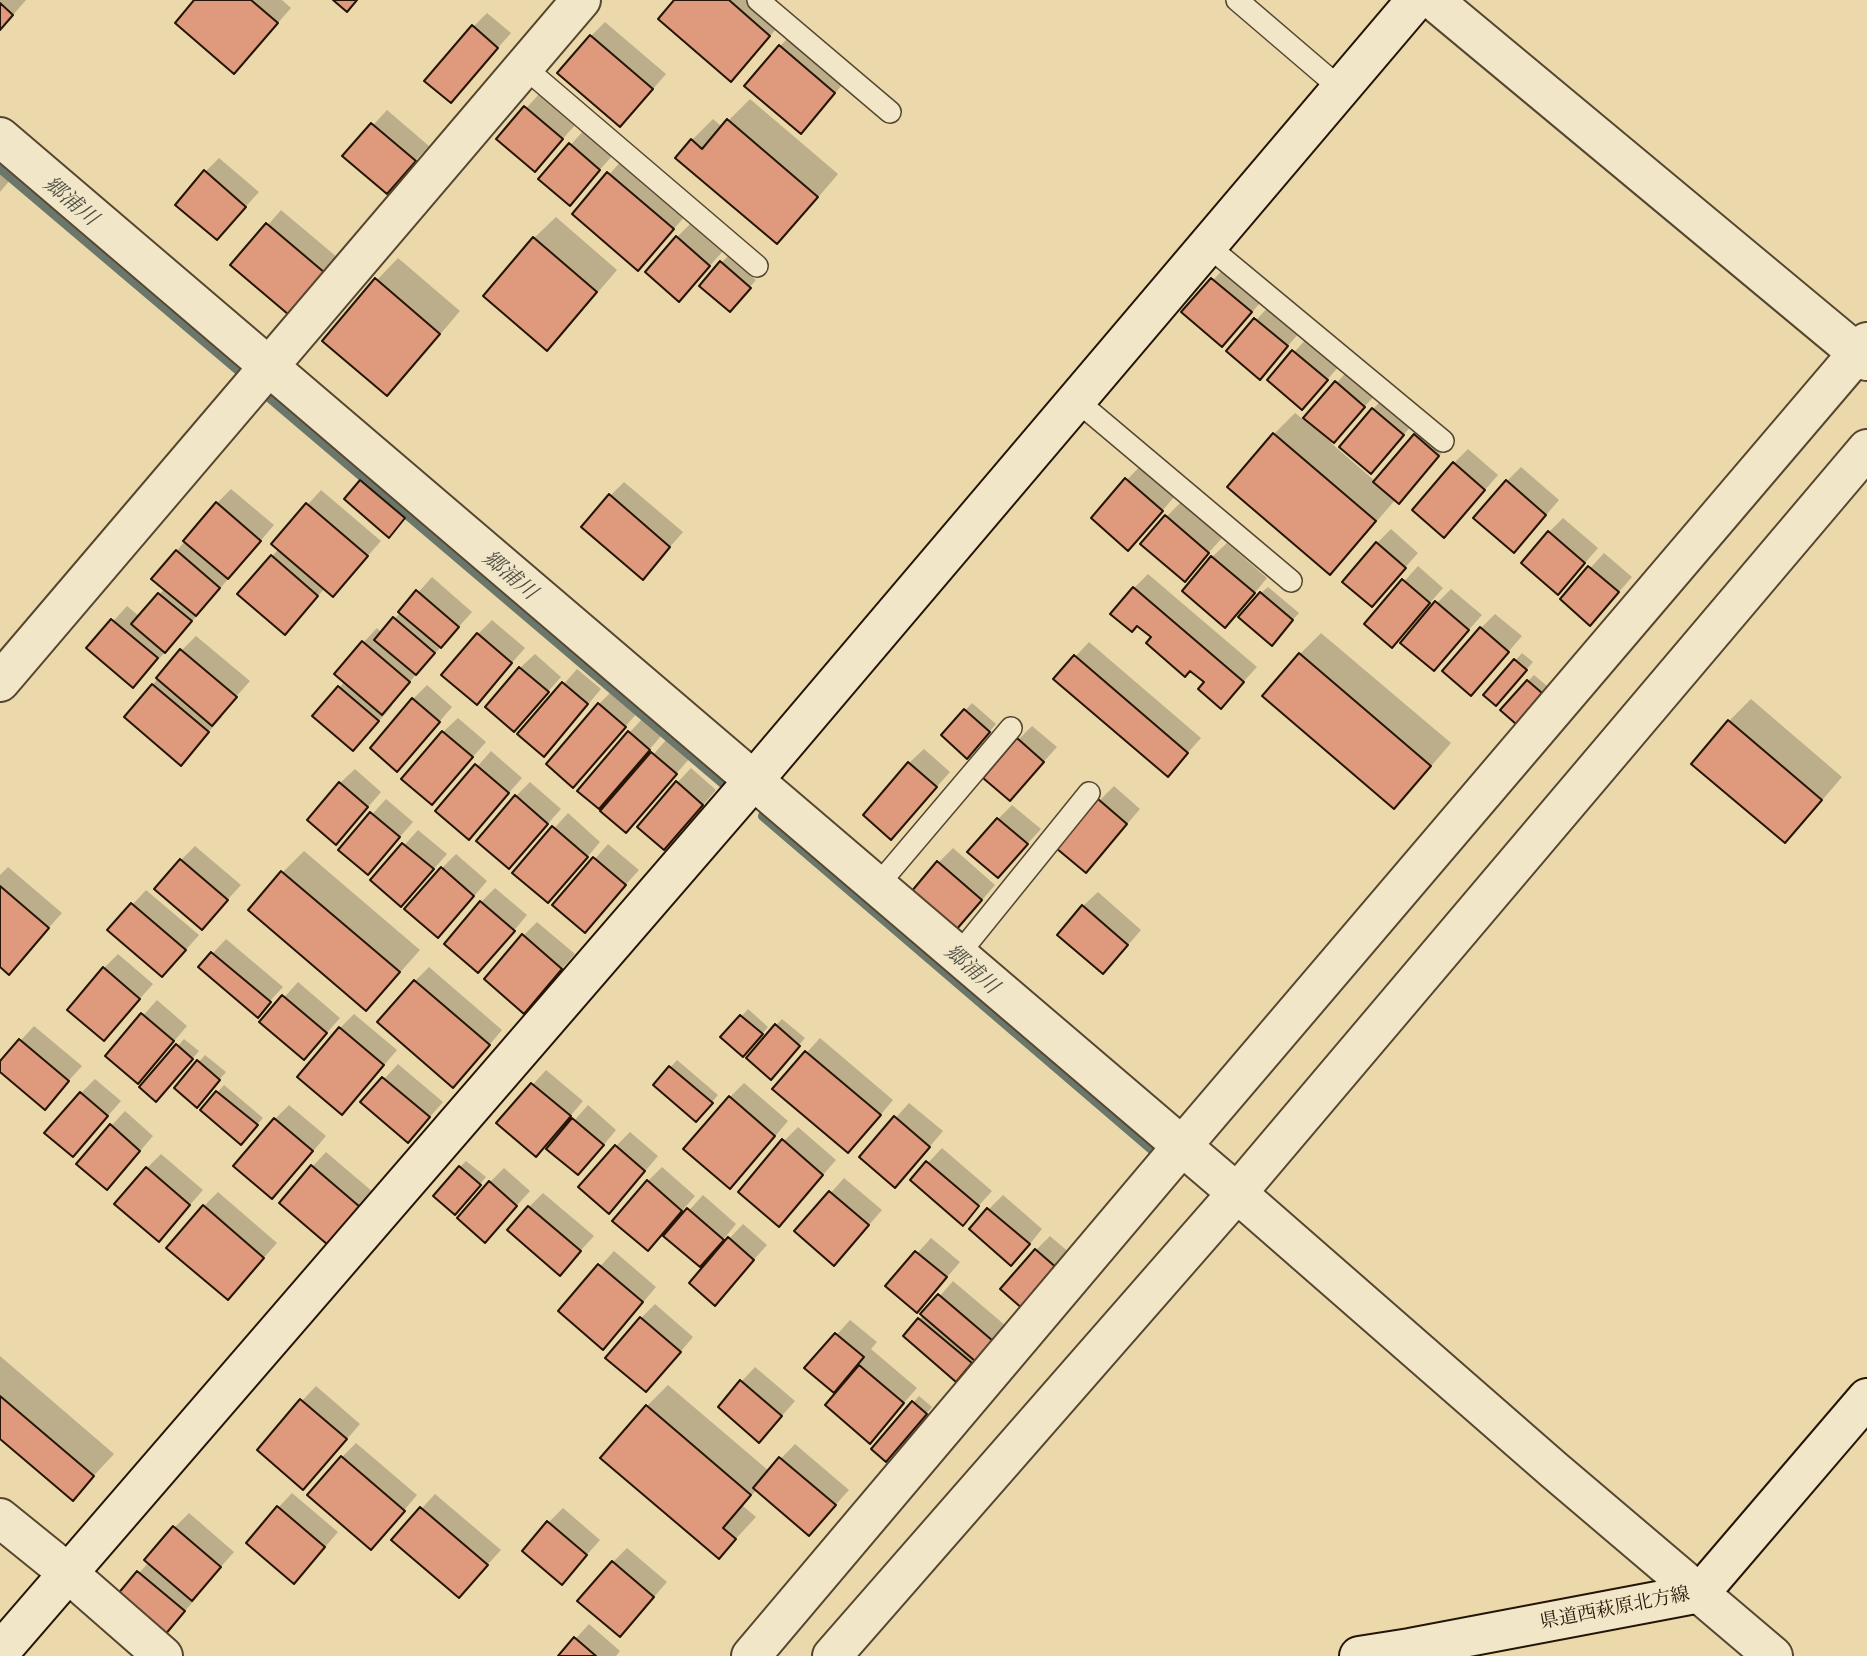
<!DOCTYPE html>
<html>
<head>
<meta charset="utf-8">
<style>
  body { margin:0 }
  canvas { display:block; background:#ebd9ac }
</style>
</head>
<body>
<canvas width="1867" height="1656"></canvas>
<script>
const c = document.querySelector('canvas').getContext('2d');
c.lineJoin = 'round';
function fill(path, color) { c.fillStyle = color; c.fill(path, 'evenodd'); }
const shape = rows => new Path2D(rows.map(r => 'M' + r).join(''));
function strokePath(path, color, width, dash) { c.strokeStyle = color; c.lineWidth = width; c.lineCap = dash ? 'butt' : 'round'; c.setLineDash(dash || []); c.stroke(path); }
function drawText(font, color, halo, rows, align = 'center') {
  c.font = font + ' Alegreya,"Noto Serif JP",serif'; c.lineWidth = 5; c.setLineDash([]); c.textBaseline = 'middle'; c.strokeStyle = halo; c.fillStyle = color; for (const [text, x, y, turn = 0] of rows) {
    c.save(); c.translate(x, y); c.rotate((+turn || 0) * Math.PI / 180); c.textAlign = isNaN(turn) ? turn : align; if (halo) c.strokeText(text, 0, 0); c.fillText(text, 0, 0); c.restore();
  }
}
fill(shape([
  [0,0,26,0,0,30],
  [197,0,282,0,291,8,248,57],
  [677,0,759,0,783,21,745,65],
  [487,13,511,33,451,101,473,27],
  [605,22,666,74,634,111,591,36],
  [794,32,848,78,815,117,780,46],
  [540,93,576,124,535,170,498,139],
  [750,99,838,174,798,221,777,242,692,140,713,119,722,127],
  [387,110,429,146,387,192,345,156],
  [584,130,613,155,570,203,541,178],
  [0,149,21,167,0,192],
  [219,158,259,192,217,238,205,172],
  [623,159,687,214,638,269,574,214],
  [281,210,338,258,303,299,233,265],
  [556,217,617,270,568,327,547,349,534,238],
  [691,223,723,251,693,285,677,237],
  [728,256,756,280,736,303,721,263],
  [398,258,460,311,408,372,386,393,377,280],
  [1227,265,1265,297,1236,331,1184,312],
  [1270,305,1301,331,1260,377,1229,350],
  [1308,337,1340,365,1316,393,1269,380],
  [1350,368,1378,392,1331,443,1376,482,1430,421,1452,441,1413,487,1396,499,1351,551,1330,572,1274,434,1295,413,1304,420],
  [1387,395,1416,420,1385,457,1373,409],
  [1468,449,1498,475,1458,521,1454,463],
  [1141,465,1175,496,1142,534,1127,480],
  [1521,467,1559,500,1528,536,1507,481],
  [368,475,411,511,395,529,346,499],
  [624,482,683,532,643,578,610,496],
  [231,489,274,525,179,637,147,672,89,648,127,606,140,617,165,588,154,578,217,503],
  [321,490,381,541,333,595,325,588,285,633,272,556,279,549,273,543],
  [1181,502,1222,538,1185,579,1166,517],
  [1563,518,1598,548,1572,578,1549,532],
  [1391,529,1418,553,1372,605,1377,543],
  [1227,543,1267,578,1239,612,1212,557],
  [1604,553,1632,577,1604,609,1562,599],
  [1418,566,1443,588,1392,646,1366,624],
  [1148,574,1257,667,1221,706,1206,682,1153,637,1134,588],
  [432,577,472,612,390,704,392,706,367,735,353,749,315,716,345,681,363,643,377,628,382,633],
  [1268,587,1299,613,1278,637,1261,593],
  [1451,589,1482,615,1434,669,1437,603],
  [1495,614,1522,636,1485,679,1481,628],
  [492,620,525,648,477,702,478,634],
  [1321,633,1451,743,1415,785,1394,807,1300,654],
  [196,636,250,681,220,715,222,717,181,763,126,716,182,650],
  [1089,642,1201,738,1168,775,1075,657],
  [1522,653,1533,662,1503,697,1486,695],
  [535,654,561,677,514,730,520,668],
  [577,669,601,689,558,740,520,734],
  [1534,675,1547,686,1522,715,1528,681],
  [427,685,452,707,411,755,413,699],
  [613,690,638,712,587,771,599,704],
  [1751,699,1842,777,1806,819,1785,841,1693,764,1729,721],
  [972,703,996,724,974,750,943,735],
  [458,718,486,742,432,803,443,732],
  [643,718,662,735,599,807,629,733],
  [1032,726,1057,747,1010,799,1018,740],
  [667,739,690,758,626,831,603,811],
  [924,749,950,772,891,838,909,763],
  [491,751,522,778,469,838,438,811],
  [691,768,716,790,678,834,677,783],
  [355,769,381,792,350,828,340,783],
  [530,782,561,809,509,867,516,796],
  [1114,786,1140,809,1100,856,1100,800],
  [386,799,413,822,368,873,340,850],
  [1012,805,1041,829,998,876,998,819],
  [568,813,600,842,562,887,514,873],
  [418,830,447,854,415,890,373,880],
  [608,844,639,870,585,930,555,905],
  [195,846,241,885,202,928,181,860],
  [953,848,995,885,970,914,938,863],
  [304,851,420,950,387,987,366,1009,250,910,283,872],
  [456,854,487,881,452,922,442,868],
  [8,867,62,913,9,972,0,964,0,875],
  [495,888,527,915,492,957,481,902],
  [146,890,199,935,176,961,109,930],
  [1098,892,1141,930,1117,958,1083,906],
  [537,922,575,954,524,1011,523,936],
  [226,939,283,987,257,1015,200,967],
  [118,954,153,984,104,1039,104,968],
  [429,967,502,1030,467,1071,415,981],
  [298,982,340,1018,318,1043,262,1022],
  [157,1000,187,1026,152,1067,107,1056],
  [748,1009,768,1027,750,1048,723,1037],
  [354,1014,397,1050,356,1098,340,1028],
  [782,1019,805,1038,777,1071,776,1025],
  [34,1026,82,1066,45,1107,0,1069,0,1063],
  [820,1038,893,1100,862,1137,774,1089],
  [184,1039,199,1051,163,1093,142,1087],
  [205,1055,226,1072,203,1099,176,1088],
  [677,1060,718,1095,703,1113,655,1085],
  [398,1064,443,1102,422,1126,363,1102],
  [546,1070,583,1101,550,1140,499,1122],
  [95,1079,121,1101,73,1155,81,1093],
  [744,1083,788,1121,744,1173,730,1097],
  [224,1085,263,1118,247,1136,202,1110],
  [909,1103,943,1131,909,1171,861,1157],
  [289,1105,326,1136,286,1183,275,1119],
  [588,1105,616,1130,592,1159,549,1149],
  [125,1111,153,1136,121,1173,111,1126],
  [798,1127,836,1160,779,1225,784,1141],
  [630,1132,658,1156,623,1197,616,1146],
  [942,1148,992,1191,963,1223,912,1180],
  [326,1152,373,1192,342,1229,312,1167],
  [161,1154,203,1190,159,1240,147,1168],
  [466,1161,486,1177,462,1206,460,1167],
  [662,1167,695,1196,648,1249,648,1181],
  [504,1168,530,1191,485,1241,490,1182],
  [844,1178,882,1210,848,1249,797,1231],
  [218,1192,277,1243,228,1298,204,1206],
  [543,1193,594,1236,560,1273,529,1207],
  [703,1195,736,1224,714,1251,666,1236],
  [1003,1195,1042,1229,1025,1250,989,1209],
  [743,1224,767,1245,715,1303,729,1239],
  [1050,1236,1071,1254,1024,1307,1036,1250],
  [931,1238,960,1262,931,1296,888,1286],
  [614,1251,656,1287,617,1333,560,1311],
  [953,1281,1006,1326,970,1365,905,1336],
  [655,1304,693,1337,660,1376,641,1318],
  [850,1320,877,1342,871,1349,917,1388,870,1441,837,1393,807,1368],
  [0,1356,114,1454,73,1498,0,1436],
  [755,1367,795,1401,773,1426,741,1382],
  [668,1385,769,1471,795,1444,849,1490,809,1534,757,1489,743,1506,756,1517,719,1557,647,1406],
  [316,1386,360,1424,317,1474,302,1401],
  [919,1396,932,1407,893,1453,913,1403],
  [356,1443,417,1495,385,1533,342,1457],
  [292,1493,338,1532,308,1567,278,1508],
  [435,1494,501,1550,459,1596,393,1540],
  [563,1508,600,1540,562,1583,549,1522],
  [189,1513,234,1552,196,1595,198,1596,173,1625,159,1639,114,1601,149,1562,174,1528],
  [627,1548,667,1582,634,1620,613,1562],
  [589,1624,620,1651,616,1656,560,1656]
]), '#0003');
strokePath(shape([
  [0,168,243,374],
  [270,398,724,784],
  [763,816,1155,1152]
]), '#6b776b', 10);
const building = shape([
  [194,0,251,0,278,23,234,74,175,23,194,0],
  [333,0,357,0,347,12,333,0],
  [674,0,729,0,770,36,731,82,658,19,674,0],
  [0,3,13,15,0,30,0,3],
  [472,25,498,48,451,103,424,81,472,25],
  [590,35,653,89,620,127,557,73,590,35],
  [779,45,835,93,801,134,744,86,779,45],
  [524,106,563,139,535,172,496,139,524,106],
  [727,119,818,197,777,244,675,158,691,139,702,149,727,119],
  [371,123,416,161,387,194,342,156,371,123],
  [569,143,600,170,570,206,538,179,569,143],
  [204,170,246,207,217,240,175,205,204,170],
  [607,172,674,229,638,271,572,214,607,172],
  [266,223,325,273,289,315,230,265,266,223],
  [676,236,710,266,679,302,645,272,676,236],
  [533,237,597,292,547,351,483,296,533,237],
  [720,261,751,288,730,312,699,286,720,261],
  [375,278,440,334,387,396,322,341,375,278],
  [1211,278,1252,312,1222,347,1181,312,1211,278],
  [1254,318,1288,346,1260,380,1226,351,1254,318],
  [1292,350,1328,380,1302,410,1267,380,1292,350],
  [1335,381,1365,407,1334,443,1303,418,1335,381],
  [1372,408,1404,435,1371,474,1339,447,1372,408],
  [1273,433,1376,521,1330,575,1227,487,1273,433],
  [1414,434,1439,456,1399,504,1373,482,1414,434],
  [1453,462,1485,490,1444,538,1412,510,1453,462],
  [1125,478,1163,511,1128,551,1091,518,1125,478],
  [360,480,405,518,389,538,344,499,360,480],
  [1506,480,1546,515,1514,553,1473,518,1506,480],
  [609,494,670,547,643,580,581,527,609,494],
  [216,502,261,541,228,579,183,541,216,502],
  [306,503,368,556,333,597,271,544,306,503],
  [1165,515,1209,553,1185,582,1140,544,1165,515],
  [1548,531,1585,563,1558,595,1521,563,1548,531],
  [1376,542,1406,568,1372,607,1342,582,1376,542],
  [176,550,220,588,196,616,151,579,176,550],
  [271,555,318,596,285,635,237,594,271,555],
  [1211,556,1255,593,1225,628,1182,591,1211,556],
  [1588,566,1619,592,1590,626,1560,599,1588,566],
  [1402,579,1430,603,1392,648,1364,624,1402,579],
  [1133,587,1244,682,1221,709,1198,689,1204,682,1190,671,1185,677,1146,643,1151,637,1137,626,1132,632,1110,614,1133,587],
  [416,590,459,627,441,648,398,612,416,590],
  [1260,592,1293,620,1272,646,1238,617,1260,592],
  [158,593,192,621,165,653,131,624,158,593],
  [1435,601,1469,630,1434,671,1400,643,1435,601],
  [393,617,435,653,416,675,374,640,393,617],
  [111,619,158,658,133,688,86,648,111,619],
  [1480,627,1509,652,1471,696,1442,671,1480,627],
  [477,633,512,663,477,705,441,675,477,633],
  [362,641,410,682,382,715,334,674,362,641],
  [180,649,237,697,212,726,156,678,180,649],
  [1299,653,1431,766,1394,809,1262,696,1299,653],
  [1074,655,1188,753,1168,777,1053,679,1074,655],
  [1514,659,1527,670,1496,706,1483,695,1514,659],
  [519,667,549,692,514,732,485,707,519,667],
  [1527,680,1542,693,1516,724,1500,710,1527,680],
  [562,682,588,704,544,757,517,734,562,682],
  [152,684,209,732,181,766,124,717,152,684],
  [338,686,379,721,353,751,312,716,338,686],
  [412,698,440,722,397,772,370,748,412,698],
  [598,703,626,727,573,788,546,764,598,703],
  [964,709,990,732,967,759,941,735,964,709],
  [1728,720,1822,800,1785,843,1691,764,1728,720],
  [442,731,473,757,432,805,401,779,442,731],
  [628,731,650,750,599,809,577,791,628,731],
  [1017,738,1044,762,1010,801,983,778,1017,738],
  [651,752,677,774,626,833,600,811,651,752],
  [908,762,937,787,891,840,863,815,908,762],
  [475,764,509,793,469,840,435,811,475,764],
  [676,781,703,805,664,850,637,827,676,781],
  [339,782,368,807,336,845,307,820,339,782],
  [515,795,548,824,509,869,476,841,515,795],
  [1098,799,1127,824,1086,873,1056,848,1098,799],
  [370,812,400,837,368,875,338,850,370,812],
  [997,818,1028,844,998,878,967,852,997,818],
  [552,826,588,857,548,903,512,873,552,826],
  [402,843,434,869,401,907,370,880,402,843],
  [593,857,626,885,585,933,552,905,593,857],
  [180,859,228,900,202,930,154,889,180,859],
  [937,861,982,900,956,930,911,892,937,861],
  [441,867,474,896,438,938,404,909,441,867],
  [281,871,400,972,366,1011,248,910,281,871],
  [0,886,49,928,9,975,0,967,0,886],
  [480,901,515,931,478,973,444,944,480,901],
  [131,903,186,950,162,977,107,930,131,903],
  [1082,905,1128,945,1103,974,1057,935,1082,905],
  [522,934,562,969,524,1014,484,979,522,934],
  [211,952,271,1002,258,1018,198,967,211,952],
  [103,967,140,999,104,1041,67,1010,103,967],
  [414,980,490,1045,453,1088,377,1022,414,980],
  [282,995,327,1033,304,1060,259,1022,282,995],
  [141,1013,174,1041,138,1084,105,1056,141,1013],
  [740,1015,763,1034,743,1057,720,1037,740,1015],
  [775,1024,800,1046,771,1080,746,1058,775,1024],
  [339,1027,384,1065,342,1115,297,1077,339,1027],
  [19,1039,69,1081,45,1110,0,1072,0,1061,19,1039],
  [176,1044,193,1059,156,1102,139,1087,176,1044],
  [805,1051,881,1115,848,1153,772,1089,805,1051],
  [197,1060,220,1080,197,1108,174,1088,197,1060],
  [669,1066,713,1103,696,1122,653,1085,669,1066],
  [382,1077,430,1117,408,1143,360,1102,382,1077],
  [531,1083,571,1116,536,1157,496,1123,531,1083],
  [216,1091,258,1125,241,1145,200,1110,216,1091],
  [80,1092,108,1116,73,1157,44,1133,80,1092],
  [729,1096,775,1136,730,1189,683,1149,729,1096],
  [894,1116,930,1147,895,1188,859,1157,894,1116],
  [274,1118,313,1151,272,1199,233,1166,274,1118],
  [572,1118,604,1145,578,1175,546,1149,572,1118],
  [110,1124,140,1151,107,1190,76,1164,110,1124],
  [782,1139,823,1175,779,1227,738,1192,782,1139],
  [615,1145,645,1171,609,1214,578,1187,615,1145],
  [926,1161,979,1206,963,1226,910,1180,926,1161],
  [311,1165,360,1207,328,1245,279,1203,311,1165],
  [459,1166,481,1185,455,1215,433,1196,459,1166],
  [146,1167,190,1205,159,1242,114,1204,146,1167],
  [647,1180,682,1211,648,1251,612,1221,647,1180],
  [489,1181,517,1206,485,1243,457,1218,489,1181],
  [829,1191,869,1225,834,1266,794,1231,829,1191],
  [203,1205,264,1258,228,1300,166,1248,203,1205],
  [528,1206,581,1251,560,1276,507,1230,528,1206],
  [687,1208,724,1240,700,1267,663,1236,687,1208],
  [987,1208,1030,1244,1011,1266,969,1229,987,1208],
  [728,1237,754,1260,715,1306,689,1283,728,1237],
  [1035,1249,1058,1269,1024,1310,1000,1289,1035,1249],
  [915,1251,947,1277,917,1313,885,1286,915,1251],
  [598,1264,643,1302,603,1350,558,1311,598,1264],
  [938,1294,993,1341,975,1361,920,1314,938,1294],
  [640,1317,681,1352,646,1392,605,1358,640,1317],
  [918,1318,972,1363,956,1382,903,1336,918,1318],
  [835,1333,864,1357,834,1393,804,1368,835,1333],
  [859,1365,904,1403,870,1444,825,1405,859,1365],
  [740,1380,782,1416,759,1443,718,1407,740,1380],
  [0,1396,94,1476,73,1501,0,1439,0,1396],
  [300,1399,347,1439,303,1490,257,1450,300,1399],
  [912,1401,927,1414,886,1462,871,1449,912,1401],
  [646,1405,751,1495,723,1528,736,1539,719,1559,600,1458,646,1405],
  [341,1456,405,1511,371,1550,307,1495,341,1456],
  [779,1457,836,1505,809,1536,753,1488,779,1457],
  [277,1506,325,1547,294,1584,246,1543,277,1506],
  [420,1507,488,1565,459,1598,391,1540,420,1507],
  [547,1521,587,1555,562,1585,522,1551,547,1521],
  [173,1526,221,1567,192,1601,144,1560,173,1526],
  [612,1561,654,1597,620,1637,577,1601,612,1561],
  [137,1571,185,1611,159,1642,112,1601,137,1571],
  [574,1637,596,1656,558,1656,574,1637]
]);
fill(building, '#df997c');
strokePath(building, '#251506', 2);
const lane = shape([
  [758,0,890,112],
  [1237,0,1341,89],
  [524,67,757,266],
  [1208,246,1443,441],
  [1076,400,1291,581],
  [877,886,1011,728],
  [958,955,1089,793]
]);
const street = shape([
  [1433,0,1867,361],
  [0,137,1237,1193,1554,1470,1773,1656],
  [0,682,581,0],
  [0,1518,68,1573,163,1656],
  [751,1656,1182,1146,1867,342],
  [832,1656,1237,1193,1867,449]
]);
const secondary = shape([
  [0,1652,753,781,1416,0],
  [1359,1656,1410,1648,1700,1593,1867,1398]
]);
strokePath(lane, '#564630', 24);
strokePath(street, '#564630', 42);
strokePath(secondary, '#251506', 42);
strokePath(lane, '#f2e6c9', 21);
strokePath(street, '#f2e6c9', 38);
strokePath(secondary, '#f2e6c9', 38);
drawText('19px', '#251506', '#f2e6c9', [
  ["県道西萩原北方線",1615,1609,-11]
]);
drawText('italic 21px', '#4e4e41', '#f2e6c9', [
  ["郷浦川",70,202,40],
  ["郷浦川",509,576,40],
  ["郷浦川",971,970,41]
]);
</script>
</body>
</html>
